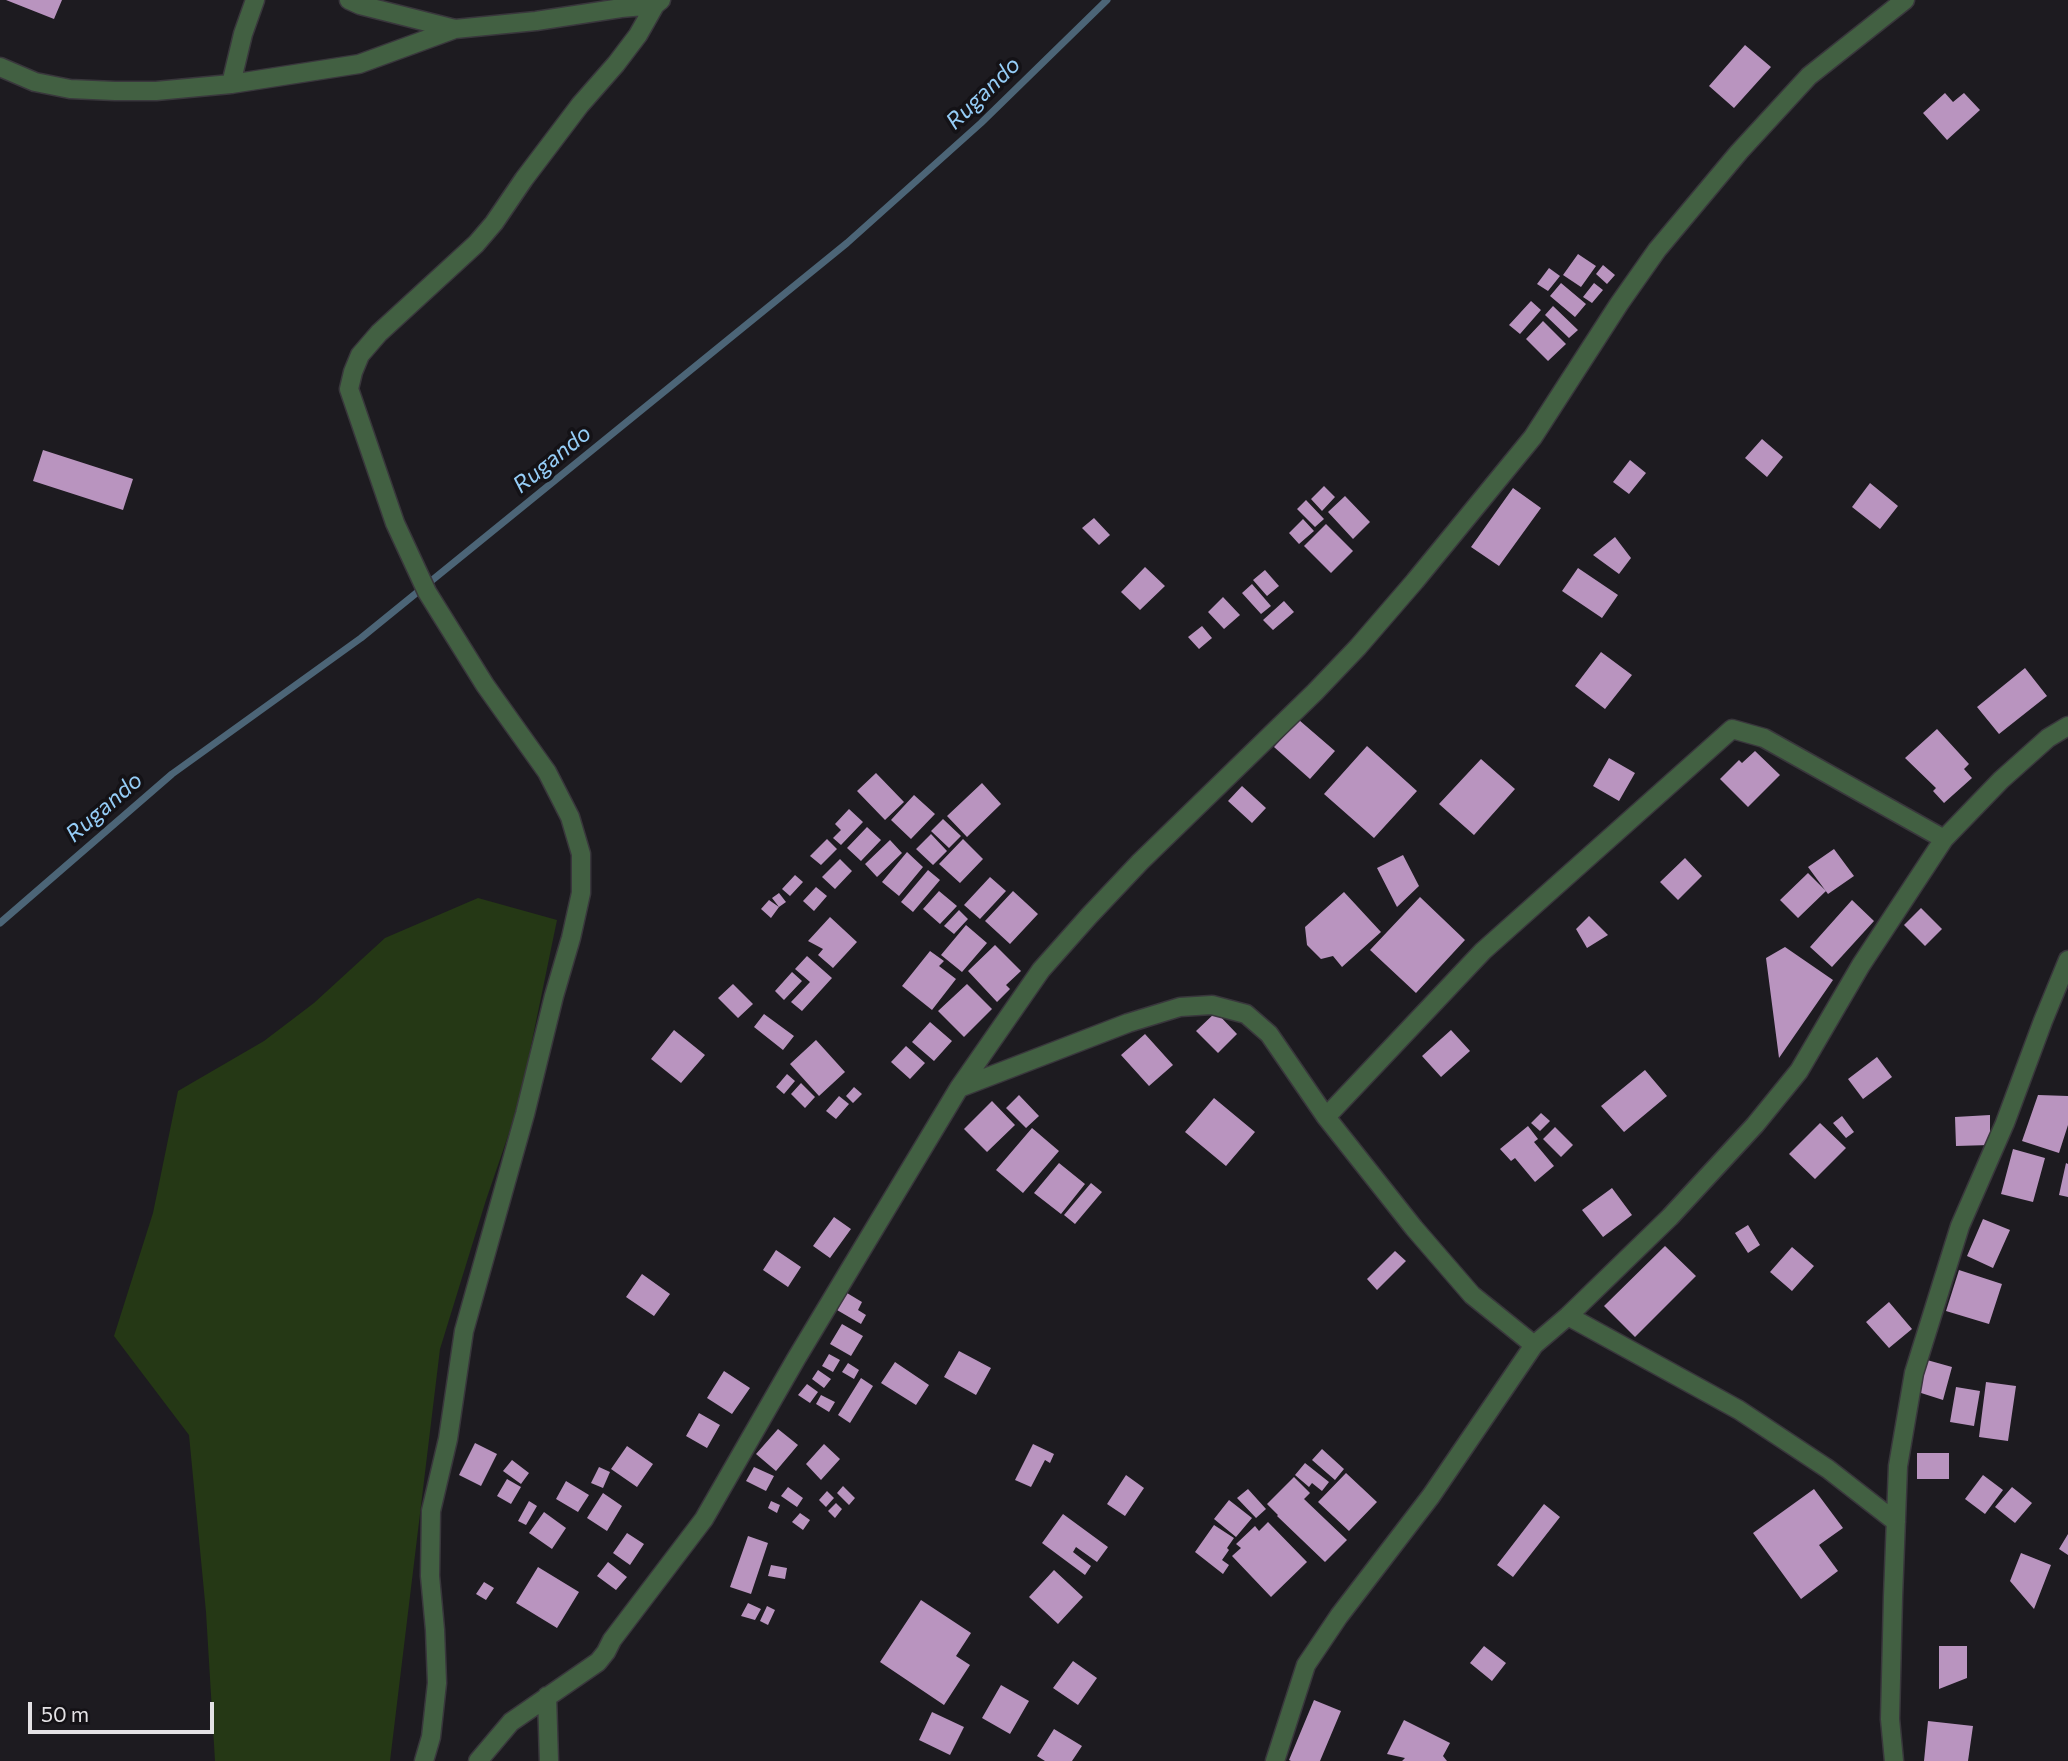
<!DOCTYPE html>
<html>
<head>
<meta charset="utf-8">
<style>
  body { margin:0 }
  #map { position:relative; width:2068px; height:1761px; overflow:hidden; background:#1d1b20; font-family:Commissioner,sans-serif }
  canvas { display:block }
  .scale { position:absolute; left:28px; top:1702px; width:186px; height:32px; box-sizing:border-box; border:4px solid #e4e2e5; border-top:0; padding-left:9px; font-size:21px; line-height:24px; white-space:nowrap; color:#e4e2e5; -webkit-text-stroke:5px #141216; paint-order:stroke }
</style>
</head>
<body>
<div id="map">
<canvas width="2068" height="1761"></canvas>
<div class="scale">50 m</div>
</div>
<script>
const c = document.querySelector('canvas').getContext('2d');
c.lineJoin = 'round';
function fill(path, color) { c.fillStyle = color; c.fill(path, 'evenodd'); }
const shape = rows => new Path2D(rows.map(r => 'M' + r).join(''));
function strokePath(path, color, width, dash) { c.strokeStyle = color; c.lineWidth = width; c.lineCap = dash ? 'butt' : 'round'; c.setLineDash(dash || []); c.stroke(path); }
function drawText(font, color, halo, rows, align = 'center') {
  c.font = font + ' Commissioner,sans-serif'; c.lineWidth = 7; c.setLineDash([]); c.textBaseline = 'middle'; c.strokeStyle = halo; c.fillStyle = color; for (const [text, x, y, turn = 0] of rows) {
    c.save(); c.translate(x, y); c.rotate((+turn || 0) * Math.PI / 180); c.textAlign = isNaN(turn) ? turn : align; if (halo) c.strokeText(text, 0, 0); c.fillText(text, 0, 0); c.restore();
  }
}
fill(shape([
  [478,898,557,920,519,1104,486,1200,440,1349,390,1761,215,1761,206,1612,189,1435,114,1336,153,1213,178,1091,264,1041,314,1003,385,938]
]), '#253815');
strokePath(shape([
  [0,923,172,774,361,638,847,243,981,123,1107,0]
]), '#4c6577', 7);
fill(shape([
  [6,0,62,0,54,19],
  [1745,45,1771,67,1734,108,1709,86],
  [1945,93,1953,102,1964,93,1980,110,1947,140,1923,113],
  [1578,254,1596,266,1581,287,1563,275],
  [1603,265,1615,275,1607,284,1596,274],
  [1549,268,1560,276,1548,291,1537,284],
  [1561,283,1586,304,1575,317,1550,296],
  [1594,283,1603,290,1592,303,1583,297],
  [1531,301,1541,310,1520,334,1509,325],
  [1553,306,1578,330,1569,338,1545,315],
  [1543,321,1566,344,1548,361,1526,339],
  [1762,439,1783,457,1767,477,1745,458],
  [43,450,133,479,123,510,33,481],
  [1630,460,1646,473,1629,494,1613,482],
  [1870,483,1898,506,1880,529,1852,507],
  [1324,486,1335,497,1322,511,1311,499],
  [1513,488,1541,508,1499,566,1471,547],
  [1345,496,1370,522,1353,539,1328,512],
  [1306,500,1324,519,1315,527,1297,509],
  [1094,518,1110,535,1099,545,1082,528],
  [1303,519,1314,531,1299,544,1289,533],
  [1326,524,1353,551,1331,573,1304,546],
  [1615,537,1631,558,1619,574,1593,555],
  [1145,567,1165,586,1140,610,1121,592],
  [1578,568,1618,595,1602,618,1562,591],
  [1265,570,1279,586,1267,596,1253,580],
  [1252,584,1271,606,1261,614,1242,593],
  [1223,597,1240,615,1224,629,1208,612],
  [1284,601,1294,612,1273,630,1263,620],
  [1202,626,1212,638,1199,649,1188,637],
  [1601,652,1632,675,1605,709,1575,686],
  [2025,668,2047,696,1999,734,1977,707],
  [1299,720,1335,751,1310,779,1274,747],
  [1937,729,1969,764,1964,769,1972,778,1944,803,1933,791,1936,788,1905,758],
  [1367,746,1417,791,1374,838,1324,794],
  [1755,751,1780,775,1748,807,1720,779,1739,760,1742,763],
  [1609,758,1635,773,1619,801,1593,786],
  [1481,759,1515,789,1474,835,1439,804],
  [876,773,904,802,885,820,857,791],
  [982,783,1001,804,967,837,947,816],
  [1242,786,1266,808,1252,823,1228,801],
  [914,795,935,814,911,839,891,820],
  [849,809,863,822,841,845,833,838,841,830,835,824],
  [943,819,961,836,949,848,931,831],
  [867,827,881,840,861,861,847,848],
  [931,834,947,851,933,865,916,849],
  [827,839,837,849,821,865,810,856],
  [963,839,983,859,960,883,939,864],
  [890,840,902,853,877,877,865,864],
  [1834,849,1854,876,1828,894,1808,867],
  [907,852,923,867,899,896,882,882],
  [1403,855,1419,886,1397,907,1377,868],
  [1685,858,1702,876,1678,900,1660,882],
  [840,859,852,871,835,889,822,877],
  [928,870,940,880,913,912,901,902],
  [1808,873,1826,891,1798,918,1780,900],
  [795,875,803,882,790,896,782,889],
  [990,877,1006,891,980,919,964,905],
  [816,887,827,896,814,911,803,901],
  [939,891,957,906,940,924,923,909],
  [1013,891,1038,914,1010,944,985,921],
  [1344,892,1381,932,1342,967,1333,956,1321,959,1307,945,1305,927],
  [779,893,786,902,779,907,772,898],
  [1420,897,1465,940,1416,993,1370,950],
  [769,900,779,907,771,918,761,909],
  [1852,900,1874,921,1832,967,1810,947],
  [1921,908,1942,929,1925,946,1904,925],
  [959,910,968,919,954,934,944,926],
  [1589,916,1608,935,1587,948,1576,929],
  [830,917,857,942,833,968,818,955,823,949,808,941],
  [966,925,987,943,962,972,941,955],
  [995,945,1021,971,1006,985,1010,989,997,1002,968,971],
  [1785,947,1833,980,1779,1058,1766,958],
  [930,951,944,961,939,966,956,979,932,1010,902,986],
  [807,956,832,978,802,1011,791,1002,810,982,795,969],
  [792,972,802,981,784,1000,775,991],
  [733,984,753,1004,738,1018,718,998],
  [967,984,992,1009,964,1037,938,1011],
  [1216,1012,1237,1034,1218,1053,1196,1031],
  [764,1014,794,1036,783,1050,754,1027],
  [930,1022,952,1041,934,1061,912,1042],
  [674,1030,705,1055,681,1083,651,1059],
  [1451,1030,1470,1051,1441,1077,1422,1056],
  [1145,1034,1173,1065,1149,1086,1121,1055],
  [816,1040,845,1072,819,1096,790,1064],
  [906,1046,925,1063,910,1079,891,1062],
  [1877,1057,1892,1077,1863,1099,1848,1079],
  [1645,1070,1667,1096,1624,1132,1601,1106],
  [787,1074,795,1081,784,1094,776,1087],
  [801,1083,815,1097,805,1108,791,1094],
  [854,1087,862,1094,853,1103,846,1096],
  [1019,1095,1039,1116,1026,1128,1006,1108],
  [2038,1095,2068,1096,2068,1125,2059,1153,2022,1141],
  [839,1096,849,1104,836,1119,826,1111],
  [1214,1098,1255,1132,1226,1166,1185,1132],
  [992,1101,1015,1125,987,1152,964,1129],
  [1541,1113,1550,1121,1540,1131,1531,1123],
  [1990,1115,1990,1145,1956,1146,1955,1117],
  [1842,1116,1854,1132,1846,1138,1833,1123],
  [1820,1123,1846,1148,1815,1179,1789,1154],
  [1528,1126,1538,1139,1534,1142,1554,1166,1535,1182,1515,1158,1511,1161,1500,1149],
  [1555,1127,1573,1145,1561,1157,1543,1139],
  [1032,1128,1059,1151,1023,1193,996,1170],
  [2013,1149,2045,1158,2033,1202,2001,1194],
  [1059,1163,1085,1184,1061,1214,1034,1193],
  [2066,1163,2068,1164,2068,1197,2059,1195],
  [1091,1183,1102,1192,1075,1224,1064,1215],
  [1612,1188,1632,1215,1603,1237,1582,1210],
  [834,1217,851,1229,830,1258,813,1246],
  [1983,1219,2010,1230,1993,1268,1967,1256],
  [1748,1225,1760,1245,1748,1253,1735,1233],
  [1665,1246,1696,1276,1635,1337,1604,1306],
  [1792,1247,1814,1266,1792,1291,1770,1272],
  [776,1250,801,1267,788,1287,763,1270],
  [1395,1251,1406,1261,1377,1290,1367,1279],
  [1959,1270,2002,1284,1989,1324,1946,1311],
  [642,1274,670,1294,654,1316,626,1297],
  [847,1293,862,1302,858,1310,866,1315,861,1324,837,1310],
  [1889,1302,1912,1329,1889,1348,1866,1322],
  [842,1324,863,1336,851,1356,830,1344],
  [959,1351,991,1368,976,1395,944,1377],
  [829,1354,840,1360,833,1372,822,1366],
  [1927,1360,1952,1367,1943,1400,1918,1392],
  [895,1362,929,1385,916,1405,881,1383],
  [848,1363,859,1370,854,1379,842,1372],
  [818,1370,831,1379,824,1388,812,1379],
  [724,1371,750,1388,732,1414,707,1398],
  [861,1378,873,1386,850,1423,838,1415],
  [1986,1382,2016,1386,2008,1441,1979,1437],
  [807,1384,818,1392,810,1403,798,1395],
  [1956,1387,1980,1391,1974,1426,1950,1422],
  [821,1395,835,1402,829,1412,816,1404],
  [699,1413,720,1425,707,1448,686,1436],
  [778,1429,798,1445,776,1471,756,1454],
  [475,1443,497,1454,481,1486,459,1475],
  [824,1444,840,1459,821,1480,806,1464],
  [1033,1444,1054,1454,1050,1463,1045,1460,1031,1487,1015,1480],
  [627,1446,653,1464,637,1487,611,1469],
  [1322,1449,1344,1469,1335,1480,1312,1460],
  [1917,1453,1949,1453,1949,1479,1917,1479],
  [512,1460,529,1473,521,1484,503,1471],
  [1305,1463,1329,1482,1322,1491,1312,1483,1309,1487,1295,1475],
  [599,1467,610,1472,603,1488,591,1483],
  [754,1467,774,1476,766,1491,746,1481],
  [1346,1473,1377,1502,1349,1531,1318,1502],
  [1126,1475,1144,1488,1125,1516,1107,1504],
  [1983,1475,2003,1490,1985,1514,1965,1499],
  [1294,1477,1310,1493,1304,1499,1347,1540,1325,1562,1277,1516,1278,1515,1267,1504],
  [507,1479,521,1487,511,1504,497,1496],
  [566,1481,589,1495,578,1512,556,1499],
  [843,1486,855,1498,849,1505,837,1493],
  [788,1487,803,1498,797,1507,781,1496],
  [2012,1487,2032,1503,2015,1523,1995,1507],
  [1248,1489,1266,1509,1256,1518,1237,1498],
  [1814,1489,1843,1528,1819,1545,1838,1571,1801,1599,1753,1533],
  [827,1491,834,1498,826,1507,819,1500],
  [603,1493,622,1506,607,1531,587,1518],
  [1229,1500,1252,1518,1236,1537,1214,1519],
  [529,1501,537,1506,526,1525,518,1521],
  [771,1501,780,1505,777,1513,768,1508],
  [836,1503,842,1509,835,1518,828,1511],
  [1544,1504,1560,1517,1513,1577,1497,1565],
  [544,1512,566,1528,552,1549,529,1533],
  [800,1513,810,1520,803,1530,792,1522],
  [1063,1514,1108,1547,1097,1562,1076,1547,1073,1552,1091,1566,1085,1575,1042,1543],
  [1268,1522,1307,1562,1271,1597,1232,1556,1241,1548,1236,1544,1255,1526,1259,1531],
  [1214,1525,1234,1538,1227,1548,1229,1550,1222,1560,1229,1565,1223,1574,1195,1552],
  [627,1533,644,1544,630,1565,613,1553],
  [2068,1534,2068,1555,2059,1549],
  [748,1536,768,1543,751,1594,730,1587],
  [2021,1553,2051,1565,2034,1609,2010,1581],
  [608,1562,627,1577,616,1590,597,1576],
  [771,1565,787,1568,785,1579,768,1576],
  [538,1567,579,1592,557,1628,516,1603],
  [1054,1570,1083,1597,1058,1624,1029,1597],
  [484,1582,494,1588,486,1600,476,1594],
  [921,1600,971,1633,956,1656,970,1665,944,1705,880,1662],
  [748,1603,761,1609,755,1620,741,1616],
  [767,1606,775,1610,768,1625,760,1621],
  [1484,1646,1506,1663,1492,1681,1470,1663],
  [1939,1646,1967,1646,1967,1678,1939,1689],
  [1073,1661,1097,1678,1078,1705,1053,1688],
  [1001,1685,1029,1701,1010,1734,982,1718],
  [1314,1700,1341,1711,1320,1761,1291,1761,1289,1760],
  [932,1712,964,1727,950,1755,919,1740],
  [1404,1720,1450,1743,1443,1756,1447,1761,1402,1761,1405,1758,1387,1754],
  [1928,1721,1973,1726,1968,1761,1924,1761],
  [1054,1729,1082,1746,1072,1761,1045,1761,1037,1756]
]), '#b994bf');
const minor = shape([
  [349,0,360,5,455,29,536,21,621,8,655,5],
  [0,67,35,82,70,89,115,91,156,91,231,84,359,64,455,29],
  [231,84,243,34,255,0],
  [959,1088,1128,1023,1180,1007,1212,1005,1246,1014,1269,1034,1326,1117,1414,1228,1472,1295,1534,1345],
  [1326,1117,1483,951,1732,729,1764,738,1944,839],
  [1568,1316,1739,1410,1828,1469,1896,1522],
  [547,1696,549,1761],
  [424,1761,431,1737,437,1683,435,1630,430,1576,431,1511,448,1439,464,1331,525,1114,554,996,571,938,581,893,581,854,570,817,547,772,485,685,427,592,395,523,349,389,353,372,360,355,379,333,476,244,494,223,524,179,580,105,616,64,638,35,655,5,661,0],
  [478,1761,511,1722,598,1662,606,1652,612,1640,704,1519,796,1359,959,1088,1041,970,1089,916,1140,862,1315,692,1358,647,1415,581,1533,437,1619,304,1657,250,1739,152,1809,76,1905,0],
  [1275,1761,1306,1665,1339,1616,1431,1496,1534,1345,1568,1316,1670,1217,1755,1125,1799,1071,1861,965,1944,839,2001,780,2048,738,2068,726],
  [1894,1761,1890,1719,1893,1597,1898,1466,1914,1373,1960,1226,2005,1123,2043,1021,2068,960]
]);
strokePath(minor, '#39373c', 21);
strokePath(minor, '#426042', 18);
drawText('italic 23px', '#95cdf7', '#141216', [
  ["Rugando",983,93,-44],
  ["Rugando",552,459,-39],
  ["Rugando",104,807,-41]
]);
</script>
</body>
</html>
